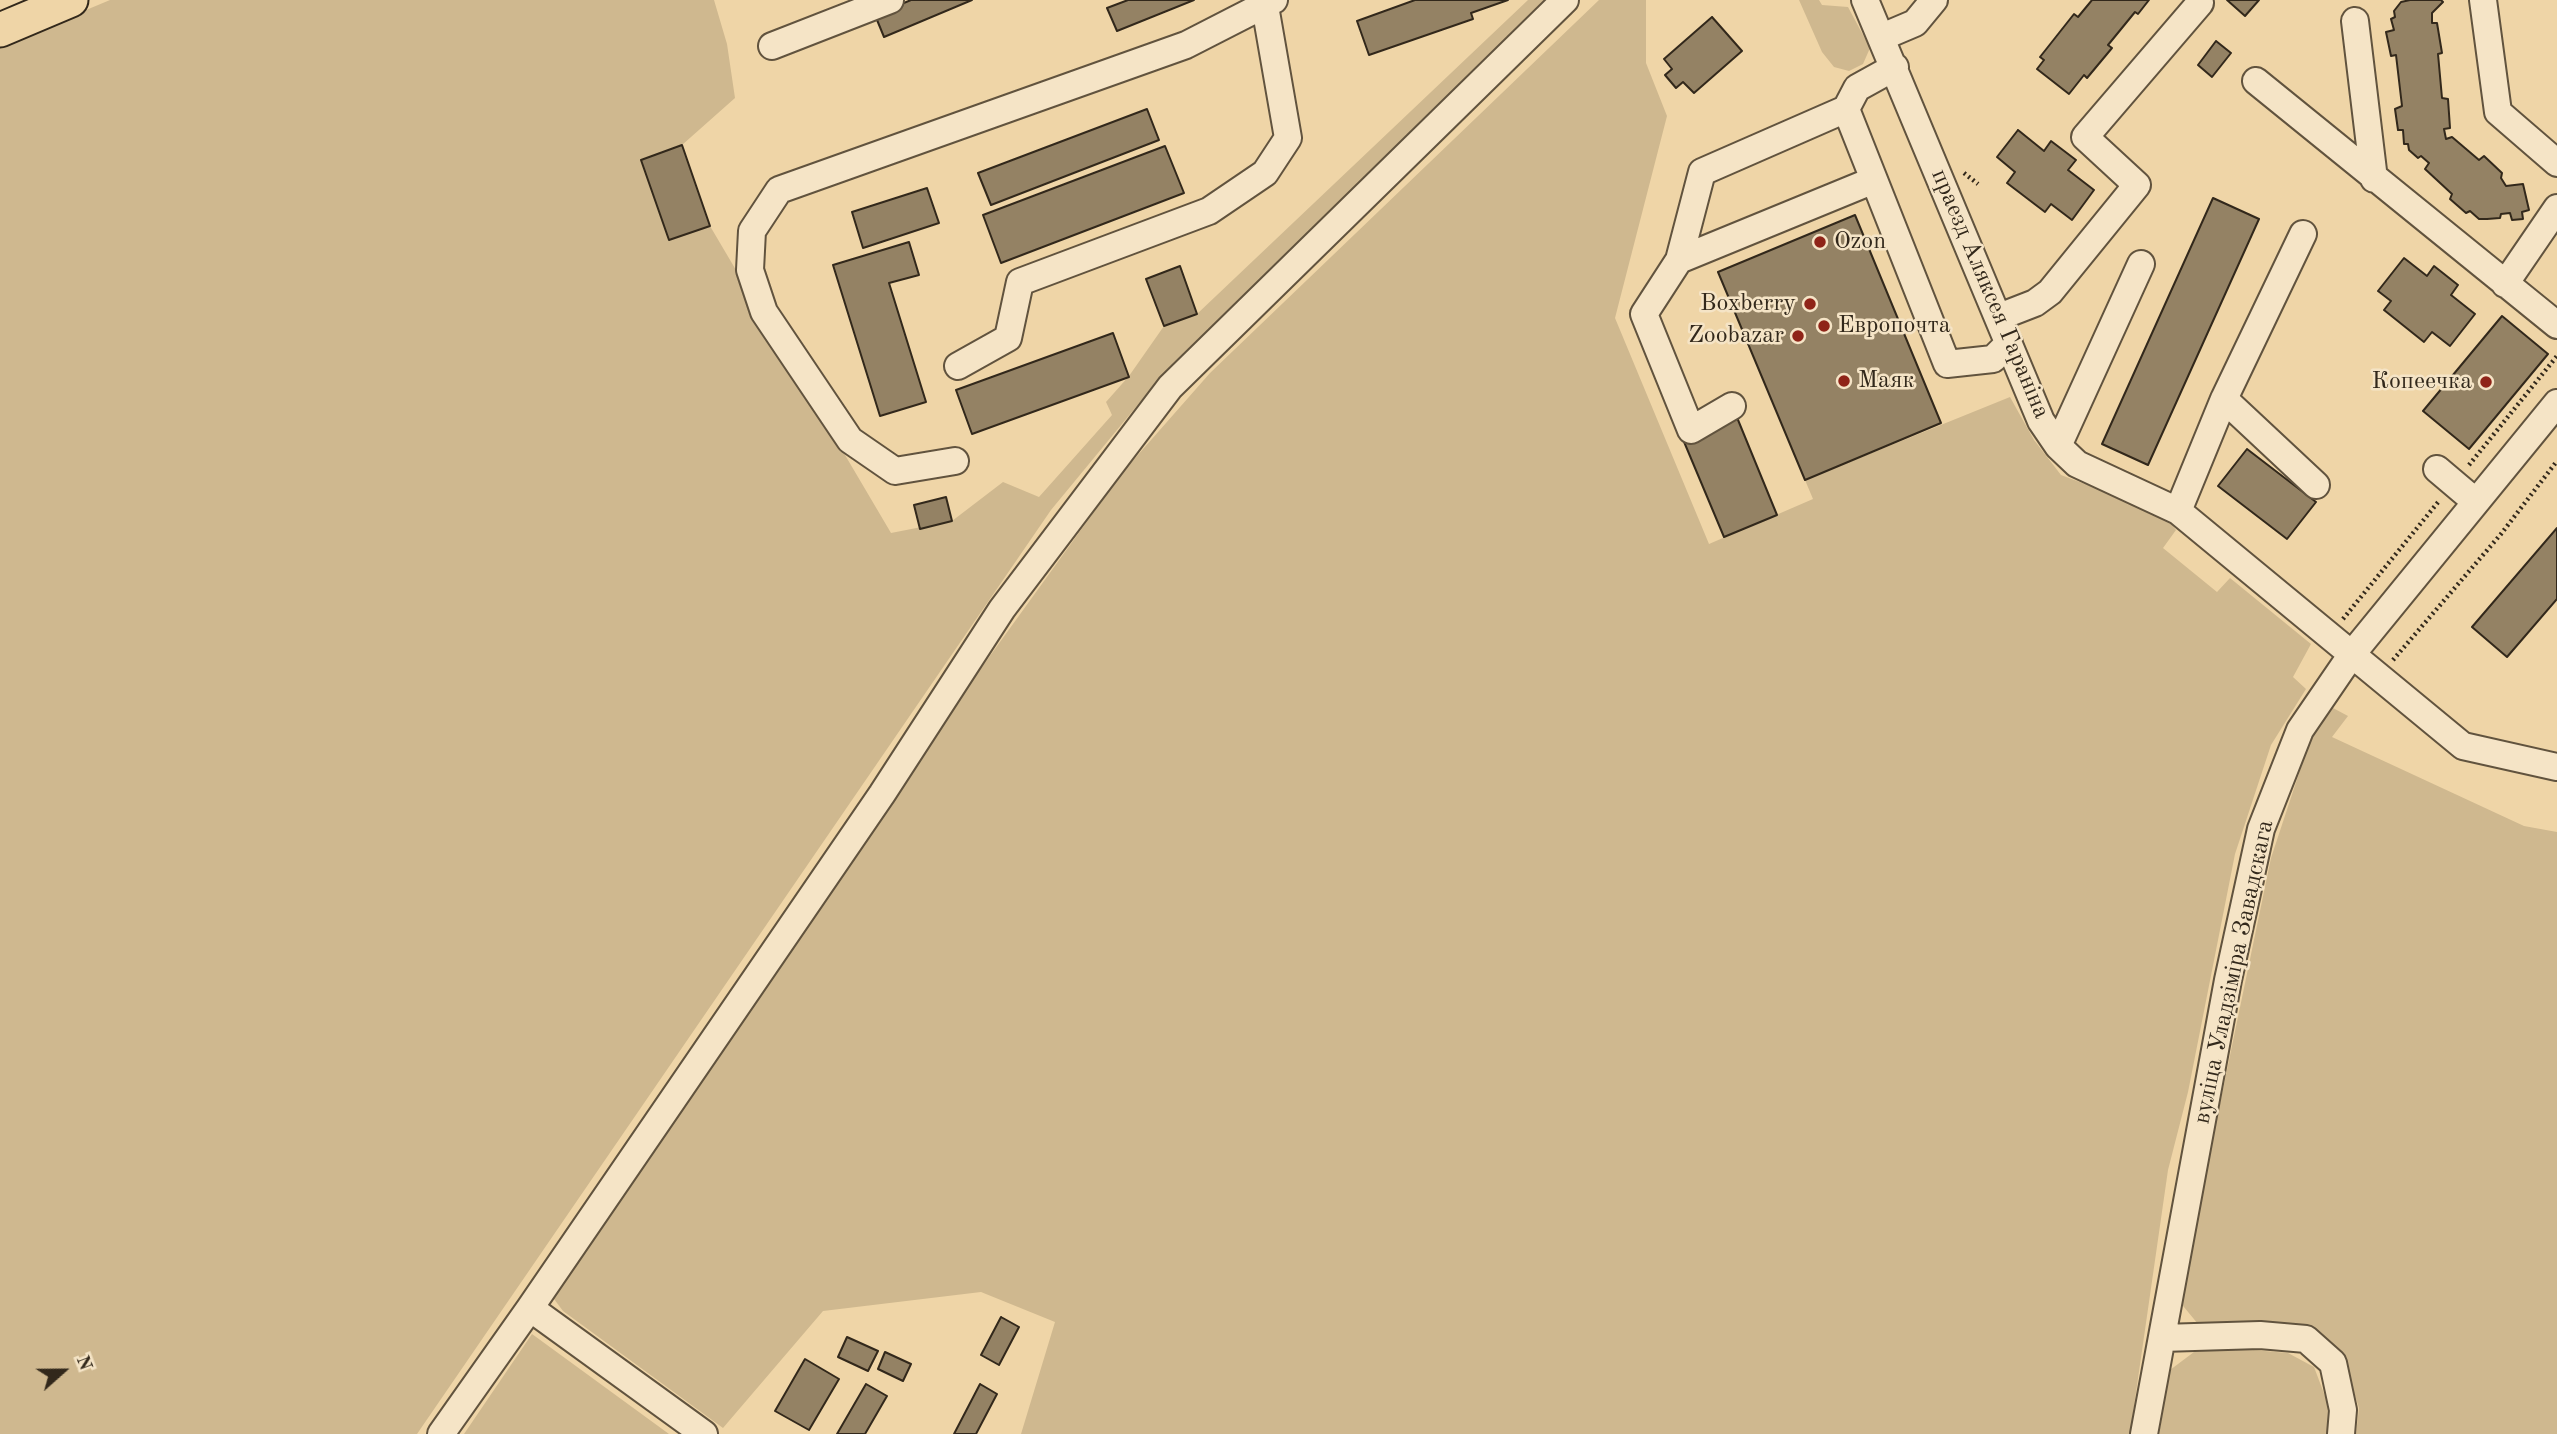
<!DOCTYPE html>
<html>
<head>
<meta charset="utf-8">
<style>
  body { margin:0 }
  #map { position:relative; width:2557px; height:1434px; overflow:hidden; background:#efd5a7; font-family:"Old Standard TT",serif }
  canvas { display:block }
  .north { position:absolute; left:28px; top:1336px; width:70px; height:70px; -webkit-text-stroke:5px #f5e4c6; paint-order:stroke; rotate:69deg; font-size:19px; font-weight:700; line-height:28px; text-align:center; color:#32281b }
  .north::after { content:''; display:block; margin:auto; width:24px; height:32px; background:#32281b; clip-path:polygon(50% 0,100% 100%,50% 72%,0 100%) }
</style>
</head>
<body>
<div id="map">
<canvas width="2557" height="1434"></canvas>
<div class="north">N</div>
</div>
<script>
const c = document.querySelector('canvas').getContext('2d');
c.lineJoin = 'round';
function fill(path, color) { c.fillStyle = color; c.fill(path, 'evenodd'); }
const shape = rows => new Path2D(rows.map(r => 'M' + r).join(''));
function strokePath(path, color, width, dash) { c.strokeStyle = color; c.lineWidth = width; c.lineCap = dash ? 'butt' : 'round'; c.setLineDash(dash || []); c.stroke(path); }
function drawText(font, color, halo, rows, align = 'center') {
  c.font = font + ' "Old Standard TT",serif'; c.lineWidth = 5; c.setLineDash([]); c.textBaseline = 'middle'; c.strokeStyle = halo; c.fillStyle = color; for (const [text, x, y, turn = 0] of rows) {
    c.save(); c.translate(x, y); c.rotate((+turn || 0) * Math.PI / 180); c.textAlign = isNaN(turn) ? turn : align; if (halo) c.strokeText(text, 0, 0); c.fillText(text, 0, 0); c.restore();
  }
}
fill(shape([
  [110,0,714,0,727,44,735,98,682,145,641,160,669,240,710,226,891,533,952,521,1003,482,1039,497,1112,415,1106,402,1129,376,1164,326,1197,314,1528,0,1545,0,1145,396,1051,510,417,1434,0,1434,0,46],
  [1599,0,1646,0,1646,63,1667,116,1615,318,1709,544,1813,499,1805,480,2010,397,2034,440,2061,475,2162,513,2176,530,2163,548,2217,592,2230,578,2311,644,2293,677,2306,689,2271,745,2235,854,2188,1092,2168,1170,2130,1434,1021,1434,1055,1322,981,1292,823,1311,723,1428,563,1311,551,1295,974,678,1122,473,1210,373],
  [1799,0,1819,0,1822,5,1848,7,1870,48,1863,64,1849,71,1834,67,1822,52],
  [2333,708,2348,716,2332,737,2524,826,2557,832,2557,1434,2356,1434,2359,1408,2342,1356,2198,1324,2179,1301,2271,858,2310,740],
  [532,1334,669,1434,464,1434],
  [2230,1348,2288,1353,2314,1367,2328,1404,2327,1434,2159,1434,2170,1370,2194,1352]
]), '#cfb88f');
const building = shape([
  [911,0,972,0,884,37,875,15,911,0],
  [1128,0,1194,0,1117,31,1107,8,1128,0],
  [1415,0,1508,0,1471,13,1473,19,1369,55,1357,21,1415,0],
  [2092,0,2149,0,2138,14,2135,12,2108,45,2112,48,2087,78,2084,75,2069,94,2037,69,2044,60,2040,57,2074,14,2078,17,2092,0],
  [2227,0,2259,0,2245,16,2227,0],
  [2410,0,2441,0,2443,2,2432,13,2432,23,2437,23,2442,53,2438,54,2442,98,2448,99,2450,128,2444,129,2446,139,2452,137,2479,160,2484,156,2502,173,2501,178,2506,186,2523,184,2529,210,2522,212,2523,219,2512,220,2510,213,2501,214,2500,218,2487,219,2479,219,2470,211,2466,213,2450,199,2452,194,2425,169,2429,163,2421,156,2418,158,2409,150,2408,144,2404,144,2403,130,2398,130,2395,109,2402,106,2396,55,2391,56,2386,32,2394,30,2391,19,2395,17,2394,11,2401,2,2410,0],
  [1712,17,1742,51,1694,93,1683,82,1676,88,1665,75,1672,69,1664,59,1712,17],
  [2216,41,2231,53,2212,77,2198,65,2216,41],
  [1147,109,1159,140,991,205,978,173,1147,109],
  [2018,130,2044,151,2051,141,2076,160,2068,170,2094,190,2072,220,2051,204,2045,212,2007,183,2015,172,1997,157,2018,130],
  [682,145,710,226,669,240,641,160,682,145],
  [1165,146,1184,193,1001,263,983,215,1165,146],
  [927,188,939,223,863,248,852,212,927,188],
  [2213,198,2259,219,2148,465,2102,444,2213,198],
  [1855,215,1941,423,1805,480,1718,272,1855,215],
  [909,242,919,275,889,283,926,402,880,416,833,265,909,242],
  [2404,258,2427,276,2434,266,2458,285,2451,295,2475,314,2450,346,2432,332,2424,342,2384,310,2391,301,2378,291,2404,258],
  [1180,266,1197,314,1164,326,1146,279,1180,266],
  [2502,316,2548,354,2469,449,2423,411,2502,316],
  [1113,333,1129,377,972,434,956,390,1113,333],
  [1736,415,1777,515,1724,537,1682,437,1736,415],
  [2247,449,2316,502,2287,539,2218,486,2247,449],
  [946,497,952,521,920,529,914,505,946,497],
  [2557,528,2557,599,2507,657,2472,627,2557,528],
  [1001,1317,1019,1327,999,1365,981,1355,1001,1317],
  [847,1337,878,1351,868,1371,838,1357,847,1337],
  [885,1352,911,1364,903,1381,878,1369,885,1352],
  [805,1359,839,1379,809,1430,775,1411,805,1359],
  [866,1384,887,1396,865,1434,837,1434,866,1384],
  [980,1384,997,1394,976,1434,954,1434,980,1384]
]);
fill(building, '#948264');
strokePath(building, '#32281b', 2);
const minor = shape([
  [1865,0,2041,421,2058,446,2077,464,2178,511,2463,746,2557,767],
  [2483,0,2498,112,2557,163],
  [2355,21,2374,179],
  [1882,37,1915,23,1934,0],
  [772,46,890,0],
  [2256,81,2557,325],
  [1846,109,1947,364,1993,359,2009,343],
  [1679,260,1874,180],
  [2505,284,2557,208],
  [1999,317,2035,303,2050,292,2137,185,2085,137,2200,3],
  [958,366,1008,338,1020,282,1209,211,1265,173,1288,138,1265,6],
  [2224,399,2316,485],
  [1732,406,1691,430,1644,314,1679,260,1702,172,1846,109,1857,88,1895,67],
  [2058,446,2141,264],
  [955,461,895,471,850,440,764,312,750,270,752,231,779,190,1186,45,1274,0],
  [2437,469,2476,502],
  [2178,511,2224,399,2303,234],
  [530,1308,704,1434],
  [2162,1338,2260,1335,2306,1339,2333,1363,2343,1410,2341,1434],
  [441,1434,530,1308,882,794,1002,609,1170,387,1565,0],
  [2144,1434,2228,980,2261,829,2300,730,2352,654,2557,403]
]);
const major = shape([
  [0,30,71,0]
]);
strokePath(minor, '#61533e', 30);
strokePath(major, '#32281b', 37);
strokePath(shape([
  [1964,173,1978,184],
  [2469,465,2557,356],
  [2343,619,2439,501],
  [2393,660,2501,534,2557,461]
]), '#32281b', 4.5, [2, 3.5]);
strokePath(minor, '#f5e4c6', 26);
strokePath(major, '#efd5a7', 33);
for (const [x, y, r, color] of [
  [1820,242,7,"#8f2418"],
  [1810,304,7,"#8f2418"],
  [1824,326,7,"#8f2418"],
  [1798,336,7,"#8f2418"],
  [1844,381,7,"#8f2418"],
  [2486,382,7,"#8f2418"]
]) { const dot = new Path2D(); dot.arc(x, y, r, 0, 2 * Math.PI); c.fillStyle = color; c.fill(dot); strokePath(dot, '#f5e4c6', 2.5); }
drawText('24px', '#32281b', '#f5e4c6', [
  ["Ozon",1834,242],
  ["Boxberry",1796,304,"right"],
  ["Европочта",1838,326],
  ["Zoobazar",1784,336,"right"],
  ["Маяк",1858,381],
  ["Копеечка",2472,382,"right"]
], 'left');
drawText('24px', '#32281b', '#f5e4c6', [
  ["праезд Аляксея Гараніна",1990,294,67],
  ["вуліца Уладзіміра Завадскага",2234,972,-78]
]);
</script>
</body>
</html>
